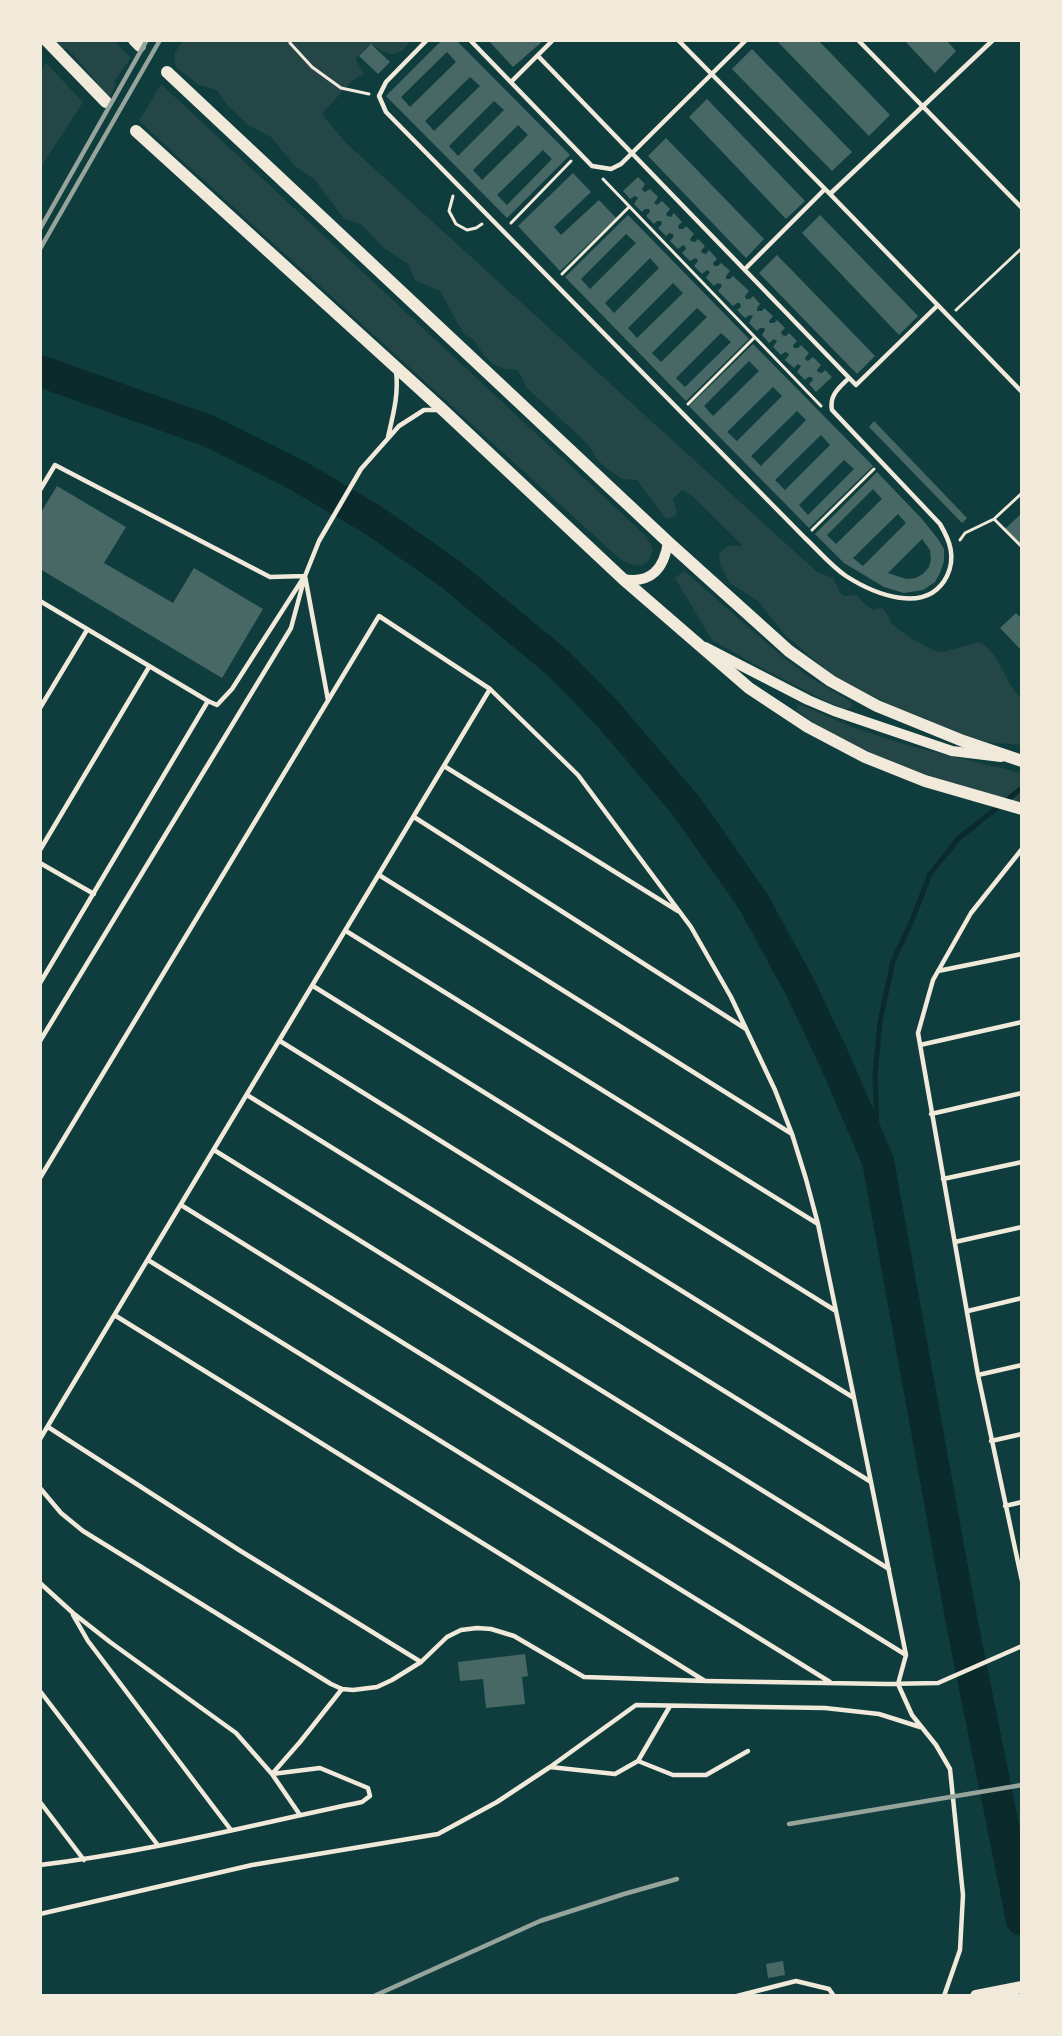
<!DOCTYPE html>
<html>
<head>
<meta charset="utf-8">
<style>
	body { margin:0 }
	#map { position:relative; width:1062px; height:2036px; overflow:hidden; background:#0f3d3e; font-family:Barlow,sans-serif }
	canvas { display:block }
	.frame { position:absolute; inset:0; border:42px solid #f1e9da; pointer-events:none }
</style>
</head>
<body>
<div id="map">
<canvas width="1062" height="2036"></canvas>
<div class="frame"></div>
</div>
<script>
const context = document.querySelector('canvas').getContext('2d');
context.lineJoin = 'round';
function fillPath(path, color) {
  context.fillStyle = color;
  context.fill(path, 'evenodd');
}
function stroke(path, color, width, dash) {
  context.strokeStyle = color;
  context.lineWidth = width;
  context.lineCap = dash ? 'butt' : 'round';
  context.setLineDash(dash || []);
  context.stroke(path);
}
fillPath(new Path2D(`
	M54 41H114L131 58 114 81 116 85 109 97H106L96 81 68 49H62Z
	M183 41H410C400 58 388 57 373 45L367 46 363 52 357 57 356 60 364 74C349 80 337 99 324 111L323 115 325 118 346 143 817 572 833 578 840 593 844 596 857 595 862 602 873 610 881 608 884 609 892 624 909 637 935 651 943 652 978 642C999 649 1005 685 1021 698V745L988 742 943 730 926 719 899 709 834 677 783 633 758 601 730 583 720 565 719 555 722 550 729 546H743L690 494 682 490 673 499 677 512 675 516 666 519 637 480 622 479 605 467 596 458 589 445 526 387 522 377 517 370 505 369 493 364 483 354 474 340 464 334 440 291 415 280 408 264 384 248 361 224 344 219 315 180 295 166 271 137 248 125 227 105 217 90 199 85 177 68 174 60 175 52Z
	M46 63 83 102 41 167V72Z
	M161 84 647 537 653 549C648 570 637 568 621 560L139 121Z
	M684 571 784 658 809 677 848 700 852 704 851 708 843 709 830 703 758 666 712 640 675 578Z
	M799 704 854 728 910 746 1021 773V804C945 780 861 759 796 710Z`), '#244646');
stroke(new Path2D(`
	M878 1161 875 1074 880 1022 893 961 913 918 930 874 959 838 1022 788`), '#0a2a2b', 5);
stroke(new Path2D(`
	M40 371 209 431 297 475 373 520 449 573 558 663 607 713 687 807 753 901 801 989 836 1063 878 1161 962 1623 1022 1920`), '#0a2a2b', 32);
fillPath(new Path2D(`
	M442 40H456L570 155 507 218 386 96ZM447 52 456 62 410 107 401 97ZM470 77 480 86 434 131 425 121ZM494 101 504 110 458 156 449 146ZM518 125 528 135 482 180 473 170ZM543 150 552 159 507 205 497 195Z
	M488 40H544L513 67Z
	M776 40H818L890 115 869 136Z
	M904 40H946L956 51 935 73Z
	M371 44 390 62 378 74 359 56Z
	M752 49 852 152 832 171 732 69Z
	M707 99 805 201 786 219 689 117Z
	M666 138 764 239 746 258 648 156Z
	M573 173 591 192 554 227 561 235 599 200 616 218 560 271 518 226Z
	M638 177 645 184 642 189 643 191 645 192 650 189 658 197 654 203 657 205 662 201 670 209 666 214 667 216 671 217 674 213 682 222 678 226 679 229H683L686 226 694 234 690 239 691 241 695 242 698 239 705 246 701 251 702 253 706 254 709 250 717 259 713 263 714 266H718L721 263 730 271 726 276V279H730L733 276 749 291 745 296 746 299H750L753 296 760 304 757 308V311H762L764 308 773 316 769 321 770 323H774L777 320 785 328 781 332 782 335 786 336 789 333 797 341 793 345 794 348H798L801 345 809 353 805 358 806 360 808 361 813 357 821 365 817 370 818 372 822 373 825 370 832 377 816 392 809 384 813 380 812 377H808L805 380 797 372 801 366 798 364 794 368 785 360 789 355 788 353 785 352 781 355 773 347 777 341 774 339 769 343 762 335 765 330 764 328H760L757 331 749 323 753 316 750 315 745 318 737 310 741 307 740 303H737L733 306 718 291 722 286 721 284 717 283 714 286 706 278 710 272 707 270 702 274 694 266 698 261 697 259 695 258 690 261 682 253 686 249 685 246 683 245 678 249 670 241 674 236 673 234 669 233 666 236 658 228 662 224 661 221H657L654 224 646 216 650 212 649 209H645L642 212 634 204 638 198 635 196 630 199 623 191Z
	M628 215 749 339 686 401 565 277ZM626 234 636 243 590 289 581 279ZM650 258 659 268 614 313 605 303ZM673 283 683 293 637 338 628 328ZM697 308 707 317 661 362 652 353ZM721 333 731 342 685 387 676 378Z
	M820 215 918 316 899 335 802 233Z
	M777 255 875 356 857 374 759 273Z
	M753 344 873 466 809 528 689 406ZM749 361 759 371 713 416 704 406ZM773 387 782 396 737 441 727 432ZM797 411 806 420 761 466 751 456ZM821 435 830 445 785 490 775 480ZM844 460 854 469 808 515 799 505Z
	M874 421 967 518 962 523 869 427Z
	M877 472 922 519 938 539 944 549V561L940 573 935 582 923 590 904 593 884 587 844 563 815 534ZM873 489 882 499 836 544 827 535ZM898 514 906 523 863 566 853 558ZM922 539 930 550 931 559 929 567 923 574 916 578 906 579 888 573Z
	M57 486 126 527 104 563 173 603 194 568 263 609 222 678 40 569V514Z
	M1022 513V545L1005 529Z
	M1016 613 1022 619V651L1000 628Z
	M525 1654 528 1676 522 1677 525 1704 486 1708 483 1679 460 1681 458 1662Z
	M783 1961 785 1975 768 1978 766 1964Z`), '#486865');
stroke(new Path2D(`
	M290 40V43L312 67 341 88 369 94
	M603 179 821 406
	M453 196 449 211 456 224 467 230 476 228 482 224
	M511 223 571 161
	M562 274 629 207
	M956 310 1022 248
	M688 404 754 338
	M994 519 1022 547
	M812 530 874 469
	M960 540 965 533 994 519 1022 493`), '#f1e9da', 3);
stroke(new Path2D(`
	M427 40 386 82 379 96 386 112 805 538C818 550 831 566 846 576 874 594 927 616 947 576 956 557 950 541 940 524L832 410C829 395 839 388 849 378
	M470 40 592 166 611 169 621 164 746 40
	M678 40 830 194 1022 392
	M858 40 1022 208
	M538 56 856 385 937 306
	M511 82 553 40
	M830 194 993 40
	M745 269 825 189
	M388 437C393 415 399 394 396 371
	M40 490 55 465 270 577 305 576 319 541 361 469 399 426 424 410H437
	M40 601 208 701 40 983
	M208 701 217 705 232 689 302 580
	M40 708 87 630
	M444 766 678 911
	M414 817 746 1029
	M1022 849 971 913 933 980 918 1033 978 1375 1022 1581
	M40 850 149 667
	M40 863 94 894
	M379 875 792 1134
	M346 931 818 1224
	M938 971 1022 954
	M313 986 836 1311
	M40 1041 291 628 305 576 328 700
	M280 1041 854 1398
	M920 1045 1022 1022
	M247 1095 871 1482
	M931 1114 1022 1093
	M214 1150 889 1569
	M40 1178 379 616 490 689 578 775 691 927 731 997 775 1090 792 1134 806 1179 818 1224 854 1398 906 1655 898 1684 912 1715 936 1745 950 1769 963 1895 960 1950 944 1996
	M943 1179 1022 1162
	M181 1205 906 1655
	M955 1242 1022 1227
	M148 1260 830 1682
	M968 1311 1022 1298
	M116 1316 705 1681
	M978 1375 1022 1365
	M48 1427 239 1550 421 1662
	M40 1439 490 689
	M991 1441 1022 1434
	M40 1488 61 1513 83 1531 331 1684 342 1689 353 1690 377 1687 392 1680 421 1662 447 1637 461 1630 477 1628 491 1629 514 1636 584 1677 706 1681 886 1684 938 1683 1022 1646
	M1005 1506 1022 1502
	M40 1583 73 1613 110 1642 236 1733 272 1774 300 1815
	M73 1615 88 1641 231 1830
	M40 1691 157 1844
	M670 1706 638 1761 615 1774 550 1767 636 1705 825 1708 879 1714 920 1727
	M638 1761 673 1775H706L748 1751
	M272 1774 300 1742 342 1689
	M40 1802 84 1860
	M40 1865C149 1852 255 1824 362 1802L370 1796 368 1788 320 1768 272 1774
	M40 1914 252 1865 438 1834 497 1802 550 1767
	M737 1996 796 1981 829 1989 834 1996`), '#f1e9da', 4.5);
stroke(new Path2D(`
	M623 579C651 584 664 569 668 542
	M705 647 808 700 834 711 952 751 1001 757`), '#f1e9da', 10);
stroke(new Path2D(`
	M46 40 106 102
	M134 40 140 46
	M167 72 668 542 789 651 831 681 877 706 963 741 1022 761
	M136 131 443 410 623 579 749 688 808 727 865 757 925 781 1022 809
	M976 1996 1022 1987`), '#f1e9da', 12);
stroke(new Path2D(`
	M40 229 147 40
	M40 249 160 40
	M789 1824 1022 1785
	M374 1996 540 1921 624 1894 677 1879`), '#97a49c', 4.5);
</script>
</body>
</html>
